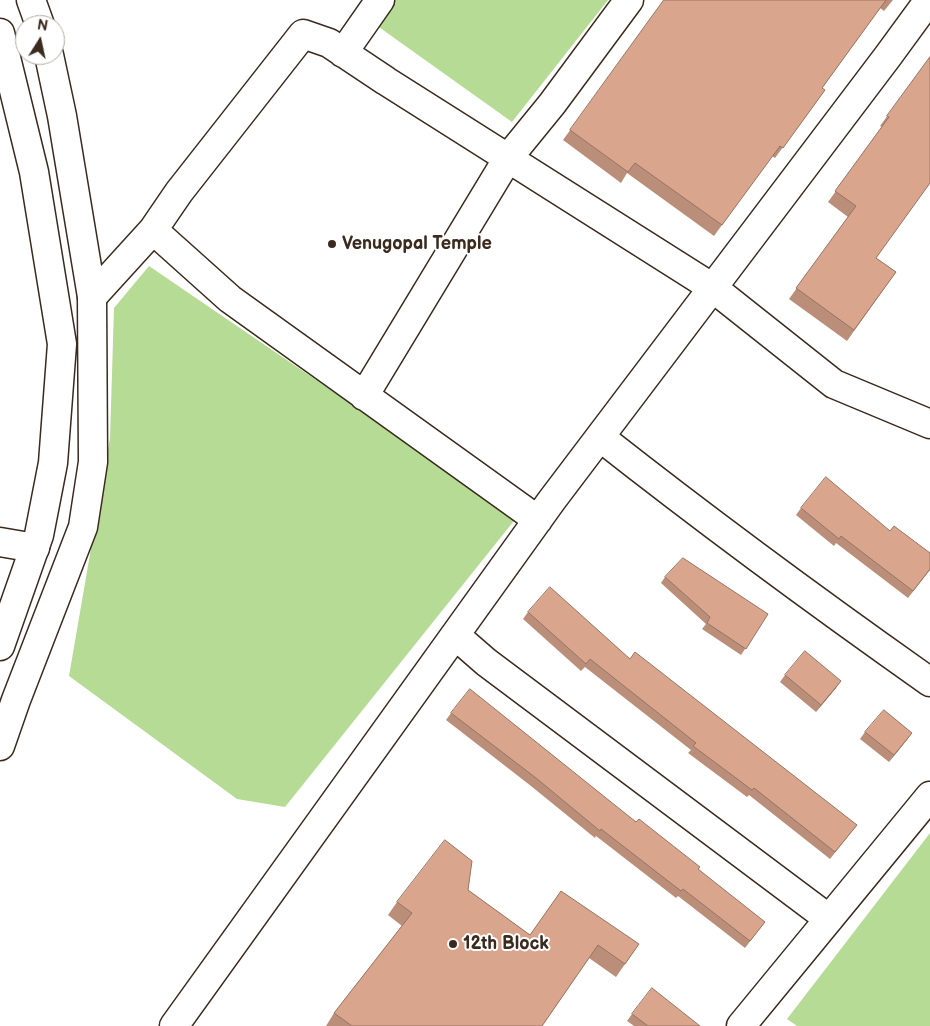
<!DOCTYPE html>
<html>
<head>
<meta charset="utf-8">
<style>
	body { margin:0 }
	#map { position:relative; width:930px; height:1026px; overflow:hidden; background:#fff; font-family:"Balsamiq Sans",sans-serif }
	canvas { display:block }
	.north { position:absolute; left:15px; top:15px; width:50px; height:50px; box-sizing:border-box; background:#fff; border:1px solid #b1aaa5; border-radius:50%; rotate:10deg; font-size:14px; font-weight:700; line-height:20px; text-align:center; color:#3b2a1e }
	.north::after { content:''; display:block; margin:auto; width:18px; height:22px; background:#3b2a1e; clip-path:polygon(50% 0,100% 100%,50% 72%,0 100%) }
</style>
</head>
<body>
<div id="map">
<canvas width="930" height="1026"></canvas>
<div class="north">N</div>
</div>
<script>
const context = document.querySelector('canvas').getContext('2d');
context.lineJoin = 'round';
function fillPath(path, color) {
  context.fillStyle = color;
  context.fill(path, 'evenodd');
}
function stroke(path, color, width, dash) {
  context.strokeStyle = color;
  context.lineWidth = width;
  context.lineCap = dash ? 'butt' : 'round';
  context.setLineDash(dash || []);
  context.stroke(path);
}
function drawText(font, color, halo, rows, align = 'center') {
  context.font = font + ' "Balsamiq Sans",sans-serif';
  context.lineWidth = 4;
  context.setLineDash([]);
  context.textBaseline = 'middle';
  context.strokeStyle = halo;
  context.fillStyle = color;
  for (const [text, x, y, turn = 0] of rows) {
    context.save();
    context.translate(x, y);
    context.rotate((+turn || 0) * Math.PI / 180);
    context.textAlign = isNaN(turn) ? turn : align;
    if (halo) context.strokeText(text, 0, 0);
    context.fillText(text, 0, 0);
    context.restore();
  }
}
fillPath(new Path2D(`
	M394 0H608L512 122 376 25Z
	M149 266 517 517 285 807 237 799 69 676 110 438 114 308Z
	M930 833V1026H797L787 1019Z`), '#b6db95');
const street = new Path2D(`
	M343 53 380 0
	M153 230 230 299 538 520
	M92 297 153 230 179 192 303 34 329 43 386 81 713 288 834 384 930 424
	M364 396 508 158 552 104 629 0
	M600 437C708 522 818 603 930 682
	M0 542 35 548
	M455 635 486 662 829 919
	M174 1026 552 500 888 56 929 0
	M741 1026 930 796`);
const secondary = new Path2D(`
	M31 0 40 25
	M0 33 34 172 62 344 53 463 39 535 0 646
	M0 746 16 700 83 527 93 462 92 297 62 116 49 55`);
stroke(street, '#3b2a1e', 31);
stroke(secondary, '#3b2a1e', 31);
stroke(street, '#fff', 28);
stroke(secondary, '#fff', 28);
fillPath(new Path2D(`
	M664 0H893L884 11 880 8 822 88 825 90 775 158 772 156 714 236 627 173 621 183 563 140Z
	M930 57 876 258 896 272 847 341 789 299 848 217 828 202 882 127 880 126Z
	M801 508 890 531 930 553V570L908 598 836 543 834 546 796 515Z
	M665 577 768 614 741 655 702 629 706 624 661 583Z
	M528 612 630 659 857 825 830 859 749 795 747 797 688 753 691 750 585 667 581 671 523 619Z
	M785 675 836 688 816 712 780 682Z
	M451 713 636 822 765 922 745 948 678 896 676 898 596 836 595 838 531 786 446 720Z
	M865 732 912 733 889 762 860 739Z
	M468 890 530 935 639 944 616 977 589 958 542 1026H326L334 1013 402 926 388 915 397 902Z
	M632 1014 700 1026H634L627 1021Z`), '#bb8e79');
fillPath(new Path2D(`
	M841 681 836 688 816 712 821 705Z
	M912 733 907 740 889 762 894 755Z`), '#987463');
const building = new Path2D(`
	M664 0H886L822 88 825 90 783 148 780 146 722 225 635 163 628 172 570 130Z
	M930 57V183L876 258 896 272 854 330 796 288 856 206 835 191 889 117 887 116Z
	M826 477 890 531 894 526 930 553V569L913 591 841 536 839 539 801 508Z
	M683 558 768 614 746 649 707 623 710 617 665 577Z
	M550 587 630 659 635 652 857 825 835 852 754 788 752 790 693 746 696 743 590 659 586 664 528 612Z
	M805 651 841 681 821 705 785 675Z
	M470 689 636 822 639 819 700 867 698 869 765 922 750 941 683 889 681 891 601 829 600 831 536 778 451 713Z
	M884 710 912 733 894 755 865 732Z
	M445 840 472 861 468 890 530 935 561 891 639 944 625 964 598 945 542 1026H352L334 1013 412 913 397 902Z
	M652 988 700 1026H648L632 1014Z`);
fillPath(building, '#d9a58d');
stroke(building, '#987463', 1);
for (const [x, y, r, color] of [
	[332,244,5,"#3b2a1e"],
	[453,944,5,"#3b2a1e"]
]) {
  const dot = new Path2D();
  dot.arc(x, y, r, 0, 2 * Math.PI);
  context.fillStyle = color;
  context.fill(dot);
  stroke(dot, '#fff', 2);
}
drawText('bold 18px', '#3b2a1e', '#fff', [
	["Venugopal Temple",342,244],
	["12th Block",463,944]
], 'left');
</script>
</body>
</html>
